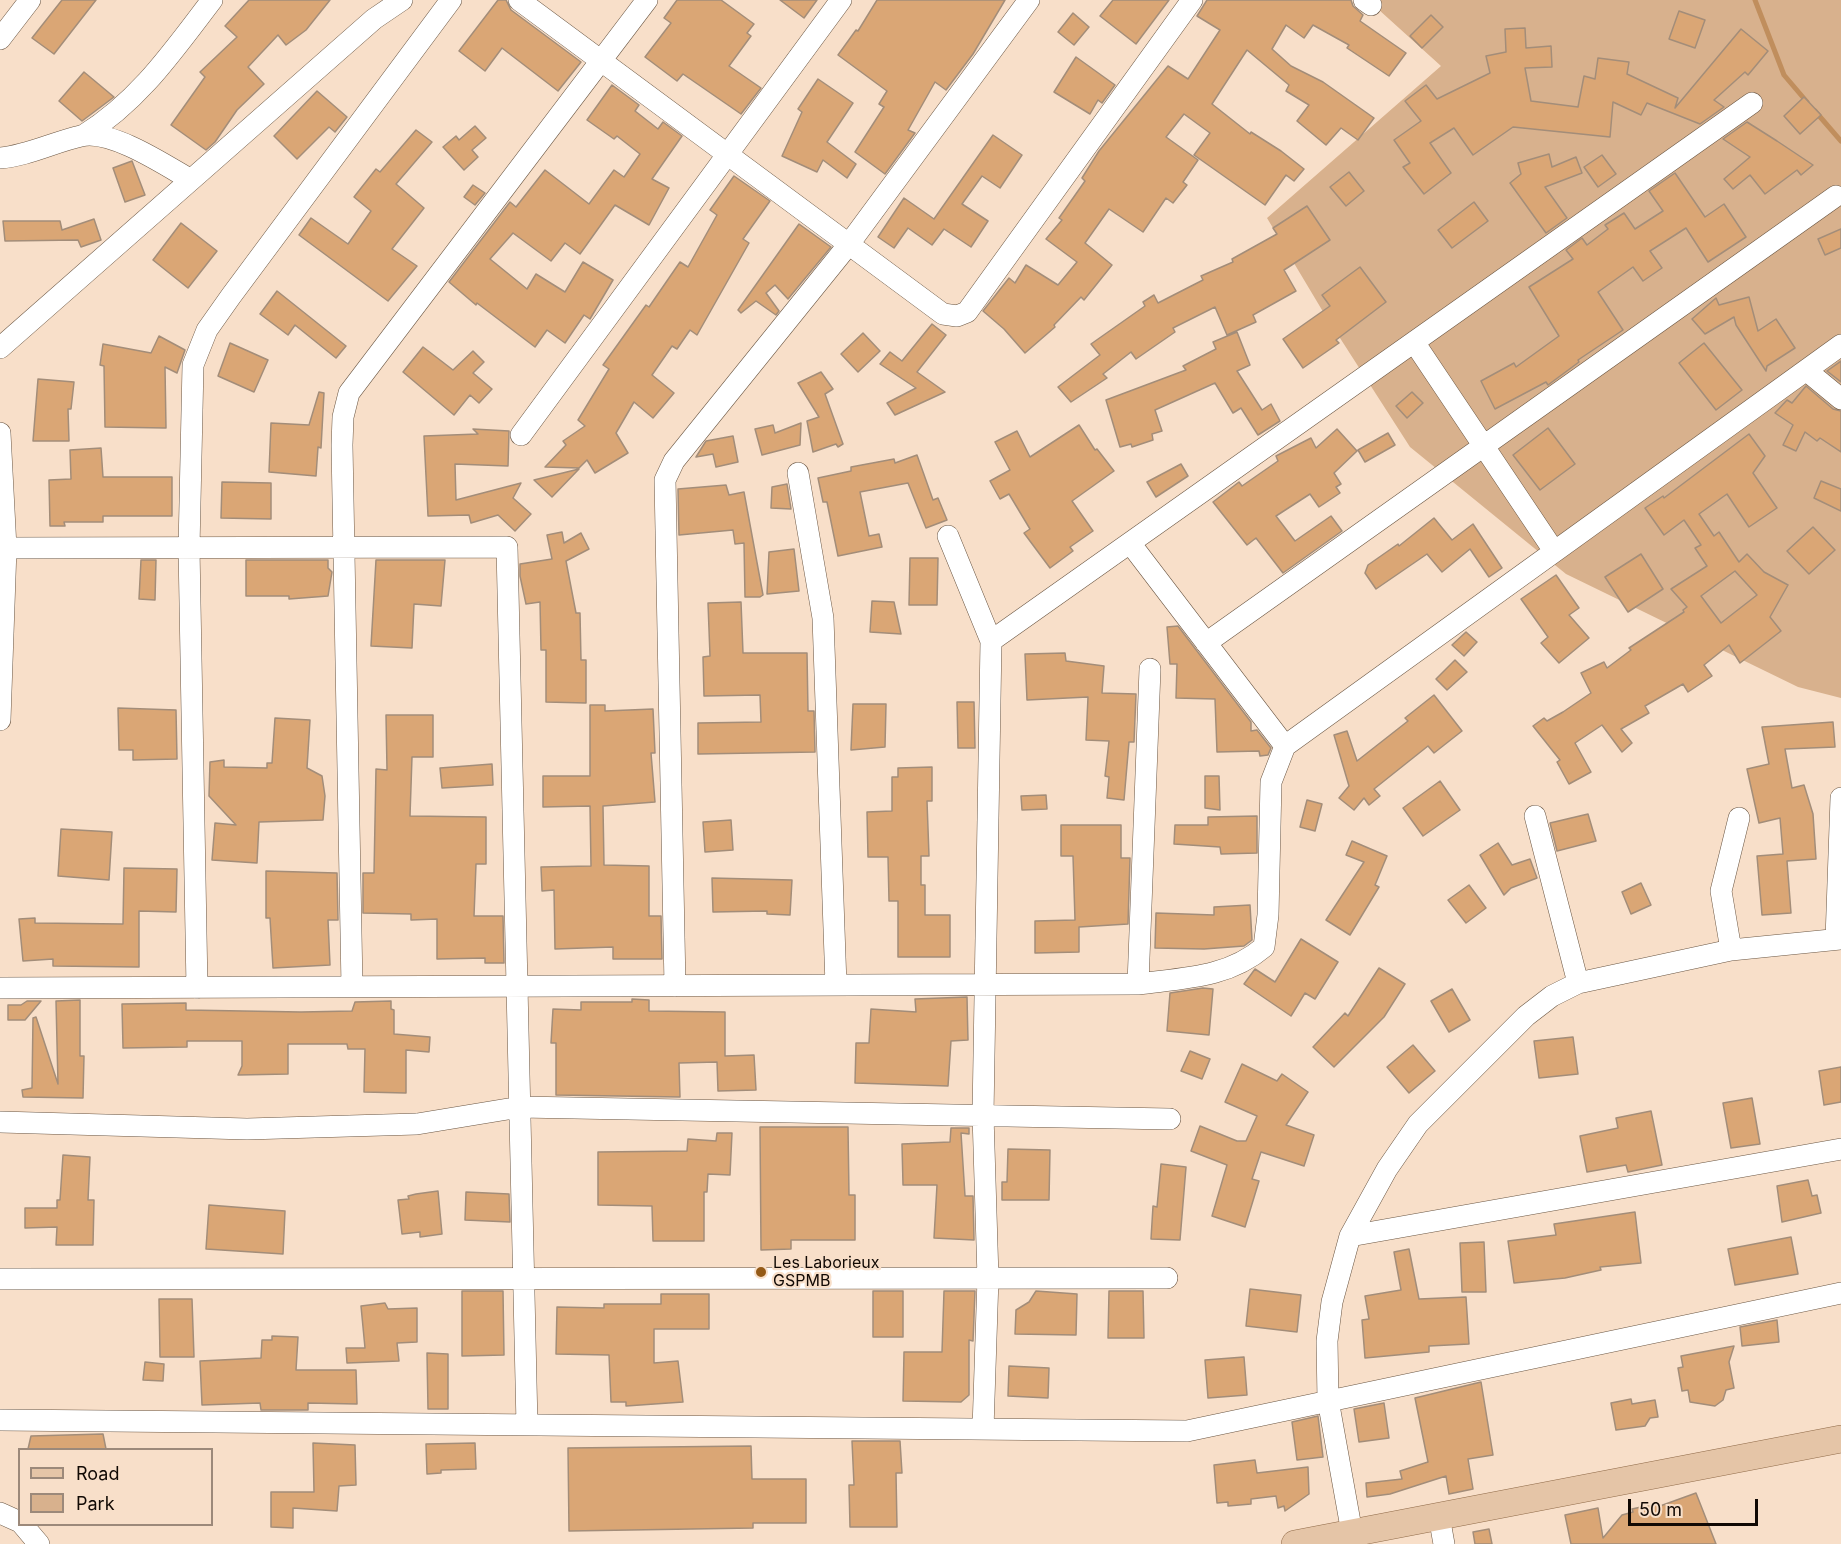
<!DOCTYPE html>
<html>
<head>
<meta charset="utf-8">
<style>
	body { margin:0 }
	#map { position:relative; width:1841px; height:1544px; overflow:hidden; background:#f8dfc9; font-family:Inter,sans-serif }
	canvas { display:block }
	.legend { position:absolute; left:18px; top:1448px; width:195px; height:78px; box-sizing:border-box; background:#f8dfc9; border:2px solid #9c897a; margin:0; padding:8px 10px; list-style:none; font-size:18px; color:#110904 }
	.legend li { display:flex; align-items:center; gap:12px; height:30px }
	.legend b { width:30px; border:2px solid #9c897a }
	.scale { position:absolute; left:1628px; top:1499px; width:130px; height:27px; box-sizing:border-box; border:3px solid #110904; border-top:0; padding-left:8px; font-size:18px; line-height:21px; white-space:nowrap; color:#110904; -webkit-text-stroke:4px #f8dfc9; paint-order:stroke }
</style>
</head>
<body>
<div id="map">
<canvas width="1841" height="1544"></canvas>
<ul class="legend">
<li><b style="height:8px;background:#e5c5a7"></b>Road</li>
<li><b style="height:16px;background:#d8b18d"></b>Park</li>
</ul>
<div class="scale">50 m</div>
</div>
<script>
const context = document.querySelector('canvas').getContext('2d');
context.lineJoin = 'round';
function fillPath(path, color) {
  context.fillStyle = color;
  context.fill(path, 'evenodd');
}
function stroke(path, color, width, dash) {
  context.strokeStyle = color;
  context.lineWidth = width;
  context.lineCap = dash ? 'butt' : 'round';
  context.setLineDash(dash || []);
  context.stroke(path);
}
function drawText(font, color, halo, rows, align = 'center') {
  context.font = font + ' Inter,sans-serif';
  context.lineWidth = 4.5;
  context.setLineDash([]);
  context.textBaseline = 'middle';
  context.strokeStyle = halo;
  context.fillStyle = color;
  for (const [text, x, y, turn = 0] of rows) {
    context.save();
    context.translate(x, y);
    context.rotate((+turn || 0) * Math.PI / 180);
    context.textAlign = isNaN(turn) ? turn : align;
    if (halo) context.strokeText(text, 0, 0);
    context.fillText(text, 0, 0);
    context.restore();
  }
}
fillPath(new Path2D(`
	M1368 0H1841V698L1798 687 1566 574 1410 447 1322 310 1267 218 1441 66Z`), '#d8b18d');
stroke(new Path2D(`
	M1755 0 1784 75 1807 102
	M1815 111 1841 141`), '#c08e5d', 5);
const building = new Path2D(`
	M62 0H96L54 54 32 38Z
	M249 0H330L306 30 286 45 278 35 248 67 264 84 237 110 215 142 206 150 171 125 205 77 200 72 237 37 225 26Z
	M498 0H506L511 10 581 62 558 91 502 48 485 71 459 51Z
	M677 0H721L754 24 747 33 751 36 729 66 761 88 741 114 683 74 677 81 645 57 671 23 664 18Z
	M780 0H817L804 18Z
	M877 0H1005L973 54 946 90 935 82 908 130 915 133 885 174 855 152 884 107 879 104 887 91 838 55 856 30 858 31Z
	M1113 0H1169L1136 44 1100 16Z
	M1207 0H1351L1353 6 1363 15 1360 21 1406 53 1389 76 1347 48 1349 45 1313 25 1304 38 1286 25 1272 49 1291 66 1323 82 1374 118 1358 140 1341 128 1326 145 1297 121 1309 105 1286 91 1289 85 1247 50 1212 104 1250 134 1251 132 1281 151 1304 169 1294 181 1286 175 1265 205 1194 155 1210 133 1184 114 1166 137 1198 160 1183 182 1187 185 1173 203 1166 198 1143 232 1109 209 1085 243 1112 265 1084 300 1081 297 1054 325 1055 327 1025 353 1004 329 983 311 1009 278 1015 283 1026 265 1058 285 1077 262 1046 239 1062 220 1059 218 1085 181 1082 178 1099 151 1168 66 1188 79 1220 30 1197 16Z
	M1679 11 1705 20 1695 48 1669 39Z
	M1073 13 1089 27 1074 45 1058 32Z
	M1431 15 1443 27 1422 48 1410 36Z
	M1525 28 1526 48 1551 46 1552 67 1525 68 1531 101 1578 107 1584 76 1595 79 1598 58 1629 62 1627 74 1678 98 1675 108 1741 29 1768 51 1748 75 1745 72 1714 100 1724 107 1700 124 1647 103 1641 115 1613 102 1610 137 1513 127 1473 155 1454 128 1430 143 1451 173 1424 194 1403 167 1410 163 1394 140 1421 121 1405 101 1426 85 1437 99 1490 73 1486 56 1506 52 1505 29Z
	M1076 57 1115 85 1102 103 1098 100 1090 114 1054 92Z
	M84 72 114 97 82 121 59 101Z
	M818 79 853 103 827 142 856 164 847 178 823 160 817 172 782 156 802 112 798 109Z
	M612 85 639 105 635 111 658 129 663 122 682 136 652 179 669 188 649 225 615 205 580 254 565 243 551 261 513 233 490 259 527 289 536 274 565 292 583 262 613 280 590 319 584 315 565 343 547 330 535 347 477 303 476 305 449 282 510 202 516 207 545 170 589 204 614 170 624 177 640 154 617 136 614 139 587 120Z
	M317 91 347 117 335 132 329 127 297 159 274 136Z
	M1804 97 1821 115 1800 134 1784 116Z
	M1747 122 1777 141 1813 165 1801 175 1797 170 1765 194 1750 175 1733 189 1724 179 1750 157 1723 139Z
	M475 126 486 138 472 150 478 157 464 170 443 147 456 136 459 140Z
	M416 130 432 142 396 184 424 208 392 249 417 266 388 301 299 235 311 218 348 244 371 211 354 197 376 169 380 172Z
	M993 135 1022 155 1000 188 982 176 962 204 988 221 971 247 944 229 932 245 908 228 894 248 878 237 904 198 934 219Z
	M1549 154 1552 167 1576 157 1582 173 1545 187 1567 218 1546 233 1510 183 1521 174 1518 163Z
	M1602 155 1616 174 1598 187 1584 167Z
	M132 161 145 195 125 202 113 168Z
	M1349 172 1364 191 1346 206 1330 187Z
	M1675 173 1705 217 1724 204 1746 237 1708 262 1686 228 1650 251 1662 268 1643 281 1633 267 1598 292 1623 330 1578 360 1579 362 1548 385 1546 382 1495 409 1481 381 1514 363 1516 367 1559 336 1529 287 1573 259 1566 250 1582 238 1587 245 1608 229 1605 225 1624 213 1635 229 1663 211 1649 191Z
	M734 176 770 201 743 239 749 243 697 335 690 330 677 349 672 346 652 375 674 393 653 418 634 402 616 433 628 453 595 473 587 460 579 468 545 467 566 445 563 441 585 426 578 420 609 369 603 365 646 305 649 307 680 262 688 267 717 215 710 210Z
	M473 185 485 193 475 205 464 197Z
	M1474 202 1488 221 1452 248 1438 230Z
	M1307 206 1330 240 1284 270 1296 291 1253 315 1256 322 1227 335 1215 307 1173 328 1175 332 1136 359 1131 352 1103 374 1107 378 1071 402 1058 387 1100 355 1091 344 1145 306 1143 302 1154 295 1158 303 1203 280 1201 276 1233 262 1232 259 1277 234 1273 228Z
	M94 219 101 240 81 247 78 240 5 241 3 221H60L62 230Z
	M181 223 217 251 188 288 153 260Z
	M799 224 831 247 788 299 775 285 766 293 779 311 776 315 756 301 741 313 738 310Z
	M1841 229V248L1825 255 1818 239Z
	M1360 267 1386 302 1336 340 1339 343 1303 368 1283 339 1330 306 1322 295Z
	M277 291 346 346 336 358 295 325 288 335 260 314Z
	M1749 297 1758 331 1776 319 1795 348 1767 366 1766 371 1736 325 1734 317 1705 334 1692 319 1716 298 1719 305Z
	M932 324 946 335 917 372 945 392 895 415 887 403 916 388 880 364 890 352 902 361Z
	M1237 332 1250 365 1237 371 1262 410 1271 404 1280 421 1258 435 1241 408 1233 413 1215 383 1155 410 1162 431 1152 434 1153 440 1132 447 1131 444 1120 447 1106 400 1186 370 1183 366 1216 349 1213 342Z
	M863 333 880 351 858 372 841 354Z
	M159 336 185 350 177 373 165 367 166 428 105 427 104 366 100 365 103 344 151 353Z
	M230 343 268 360 254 392 218 376Z
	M1704 343 1742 390 1716 410 1679 363Z
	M423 347 453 370 473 351 484 362 473 373 492 389 479 403 470 395 454 415 403 372Z
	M1841 361V382L1827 371Z
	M821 372 833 389 825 394 843 444 838 447 836 444 813 452 807 421 819 417 798 383Z
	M38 379 74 382 71 409H68L69 441H33Z
	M1806 386 1833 409 1841 411V452L1820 438 1817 441 1805 432 1796 451 1783 445 1793 425 1775 413 1787 400 1792 403Z
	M319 392 324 393 321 448 318 447 316 476 269 472 271 423 309 425Z
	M1412 392 1423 403 1407 418 1396 406Z
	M801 423 800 445 762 455 755 429 773 425 775 433Z
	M1079 425 1095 450 1097 449 1114 471 1072 501 1093 531 1070 547 1073 551 1050 568 1024 533 1030 529 1009 494 1000 499 990 481 1010 470 995 442 1017 431 1030 457Z
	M1548 428 1575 464 1540 490 1513 455Z
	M473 429 509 431 508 466 455 464 456 500 521 483 513 498 531 514 515 531 498 515 471 523 469 515 428 516 424 436 478 434Z
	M1337 429 1357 451 1334 473 1341 484 1336 487 1340 493 1319 507 1310 494 1276 516 1295 541 1331 516 1342 531 1283 573 1256 538 1247 545 1213 502 1239 482 1242 486 1278 461 1276 456 1311 438 1316 448Z
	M1388 433 1395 445 1365 462 1358 450Z
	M1749 434 1765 456 1753 473 1777 508 1749 527 1727 494 1699 514 1714 536 1719 532 1739 562 1747 554 1764 572 1788 585 1770 617 1781 631 1740 663 1729 645 1704 665 1712 676 1688 692 1683 684 1645 706 1649 713 1621 729 1632 743 1622 752 1602 725 1575 743 1591 772 1569 784 1557 762 1560 760 1533 726 1544 718 1547 721 1563 712 1591 693 1581 673 1604 662 1607 668 1631 650 1629 648 1684 612 1683 610 1687 607 1671 589 1707 566 1695 548 1701 545 1684 520 1664 535 1645 508 1663 496 1664 498ZM1735 571 1757 595 1721 623 1701 596Z
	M733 436 738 462 716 467 713 454 696 457 706 441Z
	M101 448 103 477H172V516H103V522H64L65 526H50L49 480 71 479 70 450Z
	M917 455 933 500 938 498 947 520 926 528 908 483 860 492 869 536 879 534 882 547 838 556 827 502H823L818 478 851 471V467L894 459 895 463Z
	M1181 464 1188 476 1156 497 1147 482Z
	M579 469 552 497 534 480Z
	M1821 481 1841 489V511L1814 498Z
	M222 482 271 483V519L221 518Z
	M787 484 791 509 771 508 772 487Z
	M726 485 729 495 744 492 763 595 760 597H745L744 543 735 544 733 530 679 535 678 489Z
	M1434 518 1452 540 1473 524 1502 568 1489 577 1470 549 1442 572 1427 554 1376 589 1365 573 1368 565 1398 544 1399 546Z
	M1813 527 1835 550 1809 574 1787 551Z
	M562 532 564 543 581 533 589 549 566 561 576 613H580L581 660H586V703L546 702V650H541L540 602 526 604 520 576V564L552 559 547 535Z
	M794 549 799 591 767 594 769 552Z
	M1641 554 1663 589 1628 612 1605 577Z
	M910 558H938L937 605H909Z
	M141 560H156L155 600 139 599Z
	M246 560H328V568L332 572 328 596 289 599V596H246Z
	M376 560H445L441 606 414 604 412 648 371 646Z
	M1556 575 1579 608 1569 615 1589 638 1559 663 1541 643 1548 637 1521 599Z
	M872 601 894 602 901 634 870 632Z
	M741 602 743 653H807L808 711H814L815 752 698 754V723L761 722 760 695 704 696 703 657 710 656 708 603Z
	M1178 626 1251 722V731L1257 730 1271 748 1268 755 1260 756 1259 751 1217 752 1215 699 1176 698 1177 664H1170L1167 627Z
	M1466 632 1477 642 1464 656 1452 645Z
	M1065 653 1066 661 1104 666 1102 693 1136 694 1134 742H1129L1124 800 1107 798 1109 777 1105 776 1109 741 1086 740 1088 697 1027 700 1025 654Z
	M1455 660 1467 672 1447 690 1436 679Z
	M1434 695 1462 731 1434 753 1428 746 1374 789 1380 796 1369 805 1364 798 1354 810 1339 798 1349 786 1334 735 1347 731 1357 761 1408 721 1405 718Z
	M957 702H974L975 748H958Z
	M853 704H886L885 747 851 750Z
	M590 705H605V711L653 709 655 753H651L655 802 603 806 604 865 649 866V916H661L662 959H613V947L555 949 554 890 542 891 541 867 591 866 590 806 543 807V776H590Z
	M118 708 176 710 177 759 133 760V750H119Z
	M386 715H433V757H412L410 816 486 817V864H476L474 916H503L504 963H485V958L437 959V919L411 920V914L363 913V873H374L376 769 387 770Z
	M275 718 310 720 307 768 322 776 325 796 323 820 259 822 257 863 212 860 215 823 236 825 209 796 210 762 224 760V767L267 768V763H272Z
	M1833 722 1835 747 1785 749 1792 788 1804 785 1813 814 1816 859 1787 861 1791 913 1762 915 1757 856 1783 854 1780 818 1759 823 1747 769 1769 764 1762 727Z
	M492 764 493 785 442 788 440 768Z
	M932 767V801H927L929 856H921V885H925V915H950V957H898V901H889L888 857H868L867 812 892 811V777H898V768Z
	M1205 776H1219L1220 810 1205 808Z
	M1440 781 1460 810 1423 836 1403 808Z
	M1046 795 1047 809 1022 810 1021 796Z
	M1307 800 1322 804 1315 831 1300 827Z
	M1588 814 1596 841 1557 851 1550 823Z
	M1257 816V853L1221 854 1220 847 1174 844 1175 825H1208V817Z
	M731 820 733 850 705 852 703 822Z
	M1061 825H1121V858H1130L1128 924 1079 927V952L1035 953V921L1075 920 1073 856H1061Z
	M61 829 112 832 109 880 58 876Z
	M1352 841 1387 856 1375 885 1379 887 1350 935 1326 920 1364 862 1346 855Z
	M1498 843 1512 865 1530 859 1537 878 1511 888 1504 895 1480 855Z
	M124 868 177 869 176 912 139 911V967L53 966V959L23 961 19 919 35 918V923L123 924Z
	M266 871 337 873 338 920H328L330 965 273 968 270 918H266Z
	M712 878 792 880 790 915 767 914V911L713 912Z
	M1641 883 1651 905 1631 914 1622 892Z
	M1469 885 1486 908 1466 923 1448 900Z
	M1250 905 1252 940 1244 946 1204 949 1155 948 1156 913 1214 915V907Z
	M1301 939 1338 962 1315 999 1305 993 1291 1016 1244 984 1255 969 1275 982Z
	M1379 968 1405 984 1384 1017 1334 1067 1313 1047 1345 1013 1348 1016Z
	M1203 988 1213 989 1209 1035 1167 1031 1170 993Z
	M1452 989 1470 1020 1449 1032 1431 1001Z
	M967 997 968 1040 951 1041 948 1086 855 1083 856 1043H869L871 1009 916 1012 915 999Z
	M632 999 649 1000V1011L725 1012V1056L754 1055 756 1090 718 1091 717 1062 679 1063 680 1097 556 1095V1043H551L553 1009 581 1010V1002H632Z
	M80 1000V1056H84L83 1098 23 1097 22 1090 32 1088 33 1018 36 1017 58 1084 56 1001Z
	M27 1001H41L25 1020H8V1005H21Z
	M391 1001V1009L394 1010V1034L430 1037 429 1052 406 1050V1093L364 1092 365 1049H348L347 1044H288V1074L238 1075 242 1066V1041H187V1047L123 1048 122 1004 186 1003V1010L301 1012 352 1011 355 1002Z
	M1573 1037 1578 1074 1539 1078 1534 1041Z
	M1413 1045 1435 1071 1409 1093 1387 1067Z
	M1190 1051 1210 1059 1202 1079 1181 1071Z
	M1242 1064 1277 1081 1282 1074 1308 1092 1286 1125 1314 1135 1304 1166 1261 1152 1252 1179 1259 1181 1245 1227 1212 1216 1227 1165 1191 1151 1200 1126 1237 1141H1246L1257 1116 1225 1102Z
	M1841 1067V1102L1824 1105 1819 1071Z
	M1752 1098 1760 1144 1731 1148 1723 1103Z
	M1651 1111 1662 1165 1628 1172 1626 1165 1587 1172 1580 1136 1618 1128 1616 1118Z
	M760 1127H848L849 1195H855V1240H791V1249L761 1250Z
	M951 1128H969V1134L961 1133 965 1196H973L974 1240 934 1238 937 1185H903L902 1144 950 1142Z
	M717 1133H732L730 1175 708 1174 707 1192H704V1241H653L652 1206 598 1205V1152L687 1151 688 1139 716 1141Z
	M1008 1149 1050 1150 1049 1200H1002V1182H1007Z
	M63 1155 90 1157 88 1200H94L93 1245H56L57 1227 25 1228V1208H57V1200H60Z
	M1161 1164 1186 1167 1180 1240 1151 1239 1153 1206 1157 1207Z
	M1808 1180 1812 1196 1817 1195 1821 1213 1782 1222 1777 1186Z
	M438 1191 442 1234 420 1237V1232L402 1234 398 1200 409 1199 408 1196 416 1194Z
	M466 1192 509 1194 510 1222 465 1220Z
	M209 1205 285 1211 283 1254 206 1249Z
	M1635 1212 1641 1263 1600 1267 1601 1270 1565 1278 1514 1283 1508 1241 1556 1235 1554 1224Z
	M1791 1237 1798 1274 1735 1285 1728 1249Z
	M1484 1242 1486 1292H1462L1460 1243Z
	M1409 1249 1419 1299 1466 1297 1469 1344 1429 1346V1352L1365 1358 1362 1320 1369 1319 1365 1296 1401 1290 1394 1252Z
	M1250 1289 1301 1295 1297 1332 1246 1326Z
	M462 1291H503L504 1355 462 1356Z
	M873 1291H903V1337H873Z
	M944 1291H975L973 1341 969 1340V1395L961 1402 903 1401 904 1352H942Z
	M1036 1291 1077 1294 1076 1335 1015 1334 1016 1310 1029 1302Z
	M1109 1291H1143L1144 1338H1108Z
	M661 1294H709V1329H654V1363L678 1361 683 1402 626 1406V1402H611L609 1355 556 1354 557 1307 604 1308V1304H661Z
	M159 1299H192L194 1357H160Z
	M385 1303 388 1309 417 1308V1342L397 1343 399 1361 347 1363 346 1348H365L361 1306Z
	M1777 1320 1779 1342 1742 1346 1740 1327Z
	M272 1336 298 1337 296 1370H356L357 1404 308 1403V1410H261L260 1403 202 1405 200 1361 261 1358 262 1340H272Z
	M1734 1346 1729 1362 1734 1388 1726 1390 1723 1400 1715 1406 1690 1402 1688 1390 1682 1391 1678 1368 1683 1367 1681 1356Z
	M427 1353 448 1354V1409H428Z
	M1244 1357 1247 1395 1208 1398 1205 1360Z
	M145 1362 164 1364 163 1381 143 1380Z
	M1009 1366 1049 1368 1048 1398 1008 1396Z
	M1481 1382 1493 1455 1468 1459 1473 1489 1449 1494 1446 1476 1390 1494 1367 1497 1366 1483 1402 1479 1400 1471 1428 1462 1415 1398Z
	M1631 1399 1632 1404 1655 1400 1658 1417 1650 1418 1645 1426 1616 1430 1611 1403Z
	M1384 1403 1389 1438 1359 1442 1354 1409Z
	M1318 1416 1323 1457 1297 1460 1292 1422Z
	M103 1434 106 1449H28L31 1436Z
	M852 1441H900L902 1473H896L897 1527H850L849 1485H854Z
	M313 1443 355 1445 356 1485 339 1486 337 1511 293 1508V1528L271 1527V1492H314Z
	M475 1443 476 1469 441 1470V1473L427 1474 426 1444Z
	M751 1446 752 1479H806V1523H753V1528L569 1531 568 1448Z
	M1255 1460 1257 1473 1308 1467 1309 1494 1285 1511 1284 1506 1278 1508 1276 1496 1251 1499V1504L1228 1506V1502L1217 1503 1214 1465Z
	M1696 1493 1716 1544H1571L1565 1515 1598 1508 1603 1538 1622 1515 1633 1512 1632 1509 1659 1503 1660 1506Z
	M1489 1529 1492 1544H1475L1473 1532Z`);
fillPath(building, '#daa675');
stroke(building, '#a38d79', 1.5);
const minor = new Path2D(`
	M519 0 943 314 957 316 967 312 1192 0
	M1364 0 1371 5
	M0 39 30 0
	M84 135C139 101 173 51 212 0
	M0 158C27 156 54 142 81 136 111 129 165 165 191 180
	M1414 342 1554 551
	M0 348 374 19 402 0
	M1807 371 1841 399
	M0 433 6 548 0 720
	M521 435 841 0
	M798 473 823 618 836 985
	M948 536 991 641 983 1115 988 1278 983 1429
	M1130 543 1285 746
	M0 548 507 547 527 1425
	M991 641 1752 103
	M1206 643 1836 196
	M1535 816 1578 983
	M1836 939 1841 798
	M1731 950 1721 891 1739 818
	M1138 984 1150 669
	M675 986 665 480 674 461 849 244 1029 0
	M352 987 342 445 343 417 349 393 647 0
	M0 988 1138 984C1183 978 1228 978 1264 947L1268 915 1271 782 1285 746 1841 345
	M197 988 189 548 193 365 207 330 231 296 451 0
	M0 1122 247 1129 417 1124 520 1107 1170 1119
	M1350 1236 1841 1149
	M0 1279 1167 1278
	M0 1420 1187 1431 1841 1293
	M0 1513 20 1522
	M1439 1516 1444 1544
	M22 1524 39 1544
	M1352 1533 1328 1400 1327 1341 1332 1302 1350 1236 1387 1169 1418 1124 1526 1016 1552 996 1578 983 1731 950 1841 939`);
const major = new Path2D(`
	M1295 1544 1841 1439`);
stroke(minor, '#6b5744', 22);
stroke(major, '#8f6a48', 28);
stroke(minor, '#fff', 21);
stroke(major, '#e5c5a7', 27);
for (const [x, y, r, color] of [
	[761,1272,6,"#945a17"]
]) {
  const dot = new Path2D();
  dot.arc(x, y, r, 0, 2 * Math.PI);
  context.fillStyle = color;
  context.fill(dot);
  stroke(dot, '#f8dfc9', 2);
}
drawText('16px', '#110904', '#f8dfc9', [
	["Les Laborieux",773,1263],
	["GSPMB",773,1281]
], 'left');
</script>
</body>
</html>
